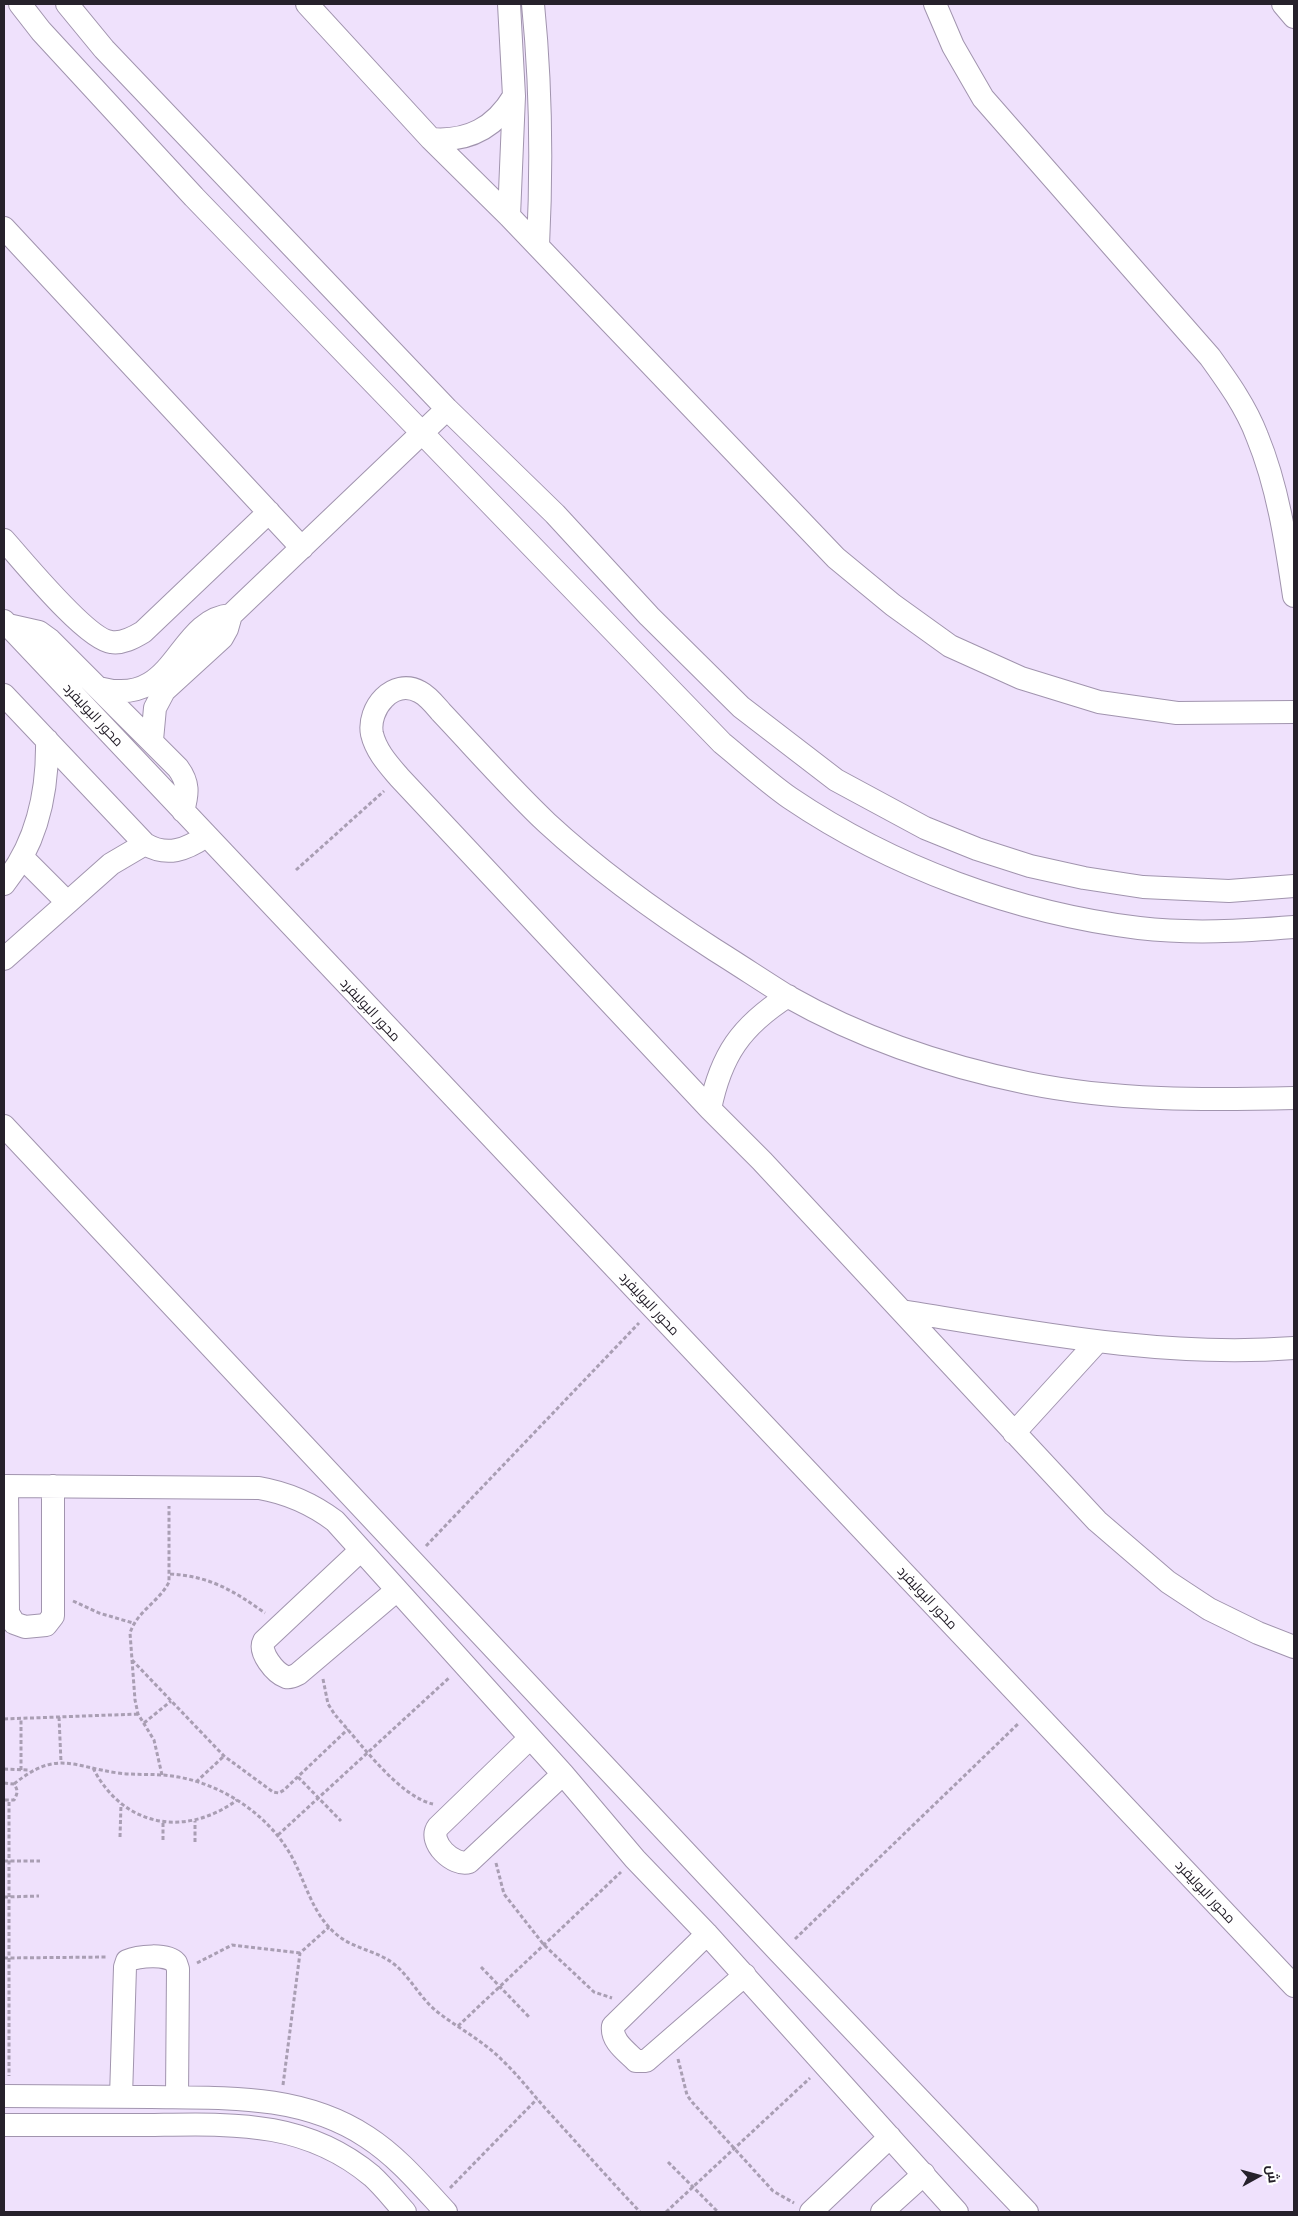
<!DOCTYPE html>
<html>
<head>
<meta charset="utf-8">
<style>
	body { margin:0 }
	#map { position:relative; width:1298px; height:2216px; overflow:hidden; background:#efe1fc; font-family:Raleway,Cairo,sans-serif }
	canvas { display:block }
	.frame { position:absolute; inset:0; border:5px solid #26212b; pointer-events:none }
	.north { position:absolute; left:1233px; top:2151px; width:50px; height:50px; -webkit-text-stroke:4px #fff; paint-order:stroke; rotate:83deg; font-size:14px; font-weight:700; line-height:20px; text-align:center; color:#26212b }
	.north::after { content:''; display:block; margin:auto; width:18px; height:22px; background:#26212b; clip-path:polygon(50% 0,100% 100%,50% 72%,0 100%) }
</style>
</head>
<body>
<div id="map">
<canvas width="1298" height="2216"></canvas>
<div class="frame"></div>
<div class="north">ش</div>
</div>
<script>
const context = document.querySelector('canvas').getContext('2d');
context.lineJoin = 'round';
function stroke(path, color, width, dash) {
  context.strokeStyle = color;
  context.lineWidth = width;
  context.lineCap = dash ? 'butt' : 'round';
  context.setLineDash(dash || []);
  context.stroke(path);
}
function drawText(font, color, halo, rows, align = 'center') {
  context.font = font + ' Raleway,Cairo,sans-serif';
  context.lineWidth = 4.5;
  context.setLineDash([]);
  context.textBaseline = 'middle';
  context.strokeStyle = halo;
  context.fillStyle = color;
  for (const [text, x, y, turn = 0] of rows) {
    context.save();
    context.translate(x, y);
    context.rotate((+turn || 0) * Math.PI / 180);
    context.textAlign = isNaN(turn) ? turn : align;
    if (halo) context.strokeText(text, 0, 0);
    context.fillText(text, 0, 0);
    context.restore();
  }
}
const minor = new Path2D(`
	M20 4 41 31 194 197 722 743C744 761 766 781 790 798 892 867 1016 913 1139 928 1190 934 1243 931 1294 927
	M67 4 104 49 447 409 555 514 649 616 741 707 836 780 925 828 977 849 1030 866 1084 878 1143 887 1229 891 1294 886
	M307 4 431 139 509 216 836 558 893 605 950 646 1021 678 1099 702 1177 713 1294 712
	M509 4 514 96 509 216
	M533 4C541 84 542 165 538 246
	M935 4 953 46 983 98 1210 357C1228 382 1246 407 1257 436 1278 487 1286 542 1294 596
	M1283 4 1294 17
	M431 139C468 142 495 128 514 96
	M4 228 302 548
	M4 540C23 561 86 639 111 642 122 644 133 638 143 632L269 512
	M4 621 1294 1986
	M8 625 39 632 50 640 178 768C189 783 188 793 183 811
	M99 688C177 709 175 620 231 615
	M4 695 145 844C167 857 186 850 206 836
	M152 740 155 708 164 691 222 638 227 629 231 615 447 409
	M22 857 67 902
	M4 884C37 843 48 792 47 740
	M4 959 111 864 145 844
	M1294 1098C1206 1100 1115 1101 1027 1083 944 1066 861 1038 787 996 763 981 739 965 715 950 656 912 599 871 547 823 510 788 476 749 441 712 435 705 428 696 420 692 393 677 367 709 372 734 376 751 388 764 399 777L710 1109 762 1161 1097 1521 1168 1582 1209 1609 1258 1633 1294 1647
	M710 1109C721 1055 741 1026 788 996
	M4 1126 780 1953 1027 2212
	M902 1311C1032 1332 1162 1358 1294 1348
	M1014 1433 1097 1342
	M4 1486 259 1488C288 1493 311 1503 335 1521L563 1774 635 1859 707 1934 957 2212
	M7 1486 8 1613 14 1623 25 1627 46 1625 53 1616V1486
	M361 1550 264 1641C258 1652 275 1673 286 1677 290 1678 294 1676 298 1674L397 1590
	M530 1738 438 1827C427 1842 454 1867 469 1862L563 1774
	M707 1934 613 2026C611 2041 626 2051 636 2061H646L745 1975
	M4 2096C53 2096 102 2097 151 2097 226 2098 302 2094 367 2137 398 2157 421 2185 446 2212
	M121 2097 125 1967 127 1961C138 1956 167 1953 176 1963L178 1969 177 2097
	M4 2125C53 2125 102 2125 152 2125 233 2124 305 2120 372 2176 384 2187 394 2200 405 2212
	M811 2212 890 2137
	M882 2212 924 2174`);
stroke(minor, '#a194ae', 24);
stroke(new Path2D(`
	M296 870 384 791
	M426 1546 639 1323
	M170 1574C210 1576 234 1591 265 1613
	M73 1601 99 1613 133 1623
	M132 1660 224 1756 273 1792 279 1793 284 1790 348 1729
	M323 1679 328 1704 335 1715C360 1742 398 1796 433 1804
	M59 1717 61 1762
	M4 1719 138 1714
	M144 1723 171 1701
	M93 1768C123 1827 185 1838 237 1800
	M4 1769 30 1770
	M21 1770V1719
	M162 1775 154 1740 138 1714 135 1700 130 1633C137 1611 159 1602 169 1582V1506
	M298 1777 341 1821
	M196 1782 224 1756
	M4 1783 14 1784C18 1790 18 1793 14 1800H4
	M14 1784C56 1750 71 1766 118 1773 133 1775 148 1774 163 1775 216 1779 269 1813 293 1859 307 1886 312 1913 336 1934 353 1949 376 1950 394 1964 410 1977 419 1996 435 2010 456 2027 482 2040 501 2059 517 2074 531 2092 545 2108 577 2143 608 2178 640 2212
	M9 1802V2076
	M278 1835 450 1677
	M120 1837 121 1804
	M163 1840V1822
	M195 1842V1821
	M4 1861H40
	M496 1863 504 1894 544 1945 594 1992 612 1998
	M4 1897 39 1896
	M795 1939 1019 1723
	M4 1958 108 1957
	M197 1963 232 1945 300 1953
	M481 1967 530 2018
	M458 2026 621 1872
	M678 2059 687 2095 692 2102 773 2191 794 2203
	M283 2085 300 1953 329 1927
	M668 2162 718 2212
	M450 2188 537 2099
	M666 2212 810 2078`), '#a99eb3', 3, [4, 2.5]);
stroke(minor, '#fff', 22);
drawText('14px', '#26212b', '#fff', [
	["محور البوليفرد",93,715,47],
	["محور البوليفرد",370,1010,47],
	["محور البوليفرد",649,1304,47],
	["محور البوليفرد",927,1598,47],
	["محور البوليفرد",1205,1892,47]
]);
</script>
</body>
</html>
